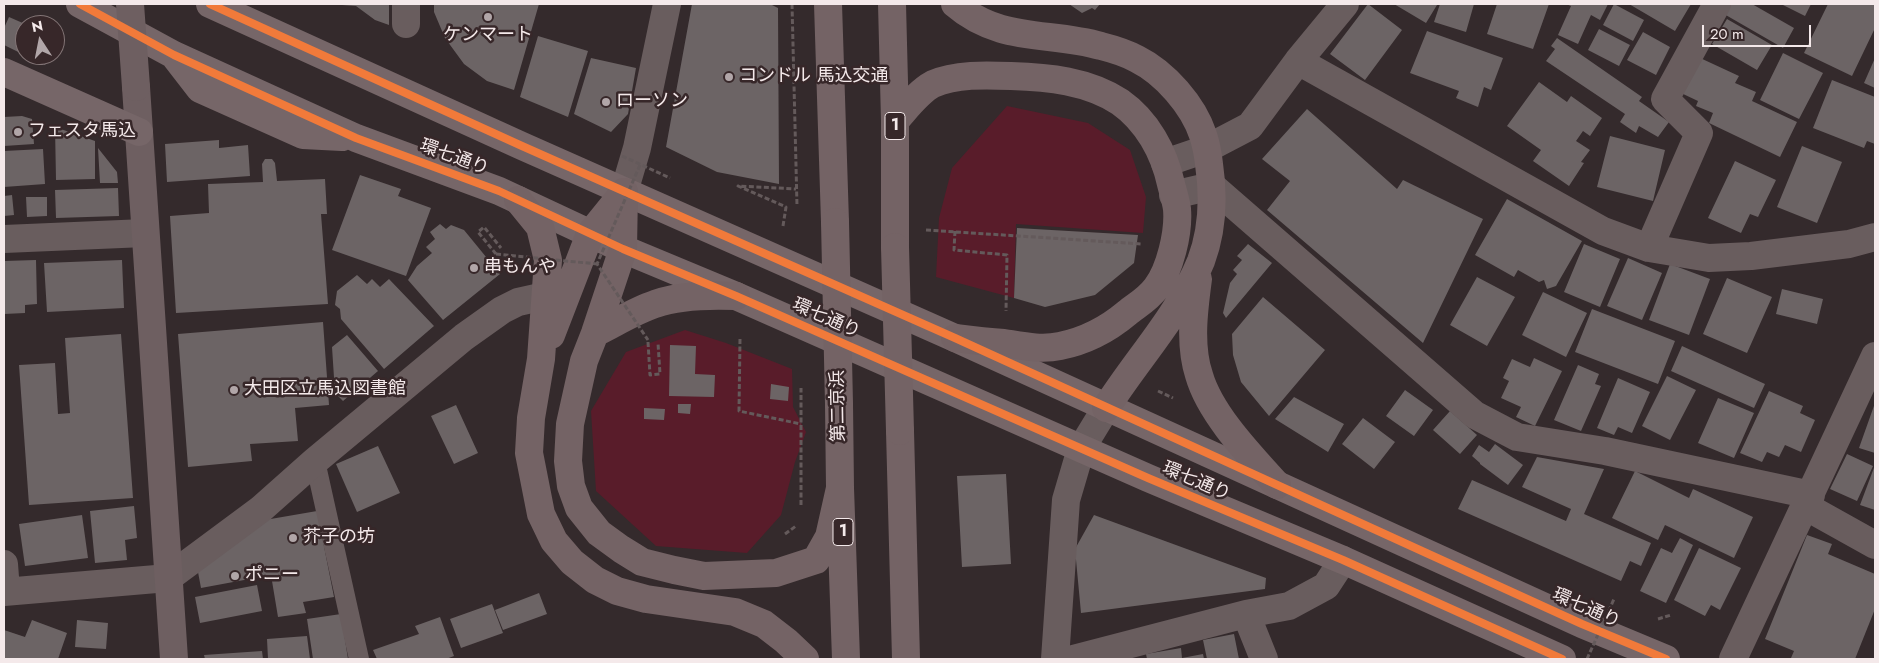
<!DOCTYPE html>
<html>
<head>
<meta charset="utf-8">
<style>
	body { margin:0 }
	#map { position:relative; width:1879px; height:663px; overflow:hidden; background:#342a2c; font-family:Jost,sans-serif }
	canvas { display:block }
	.frame { position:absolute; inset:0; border:5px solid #f4e9ea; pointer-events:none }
	.north { position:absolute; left:15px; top:15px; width:50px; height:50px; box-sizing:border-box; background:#372729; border:1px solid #837576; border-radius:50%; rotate:349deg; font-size:14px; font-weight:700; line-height:20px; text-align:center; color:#f4e9ea }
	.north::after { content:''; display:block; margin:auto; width:18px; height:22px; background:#b1a6a8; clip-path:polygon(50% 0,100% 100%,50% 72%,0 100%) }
	.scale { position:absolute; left:1702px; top:25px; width:109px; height:22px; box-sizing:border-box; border:2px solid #f4e9ea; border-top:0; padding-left:6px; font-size:15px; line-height:18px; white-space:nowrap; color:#f4e9ea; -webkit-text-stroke:4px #372729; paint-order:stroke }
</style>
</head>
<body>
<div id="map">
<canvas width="1879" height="663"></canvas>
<div class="frame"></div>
<div class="north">N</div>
<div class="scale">20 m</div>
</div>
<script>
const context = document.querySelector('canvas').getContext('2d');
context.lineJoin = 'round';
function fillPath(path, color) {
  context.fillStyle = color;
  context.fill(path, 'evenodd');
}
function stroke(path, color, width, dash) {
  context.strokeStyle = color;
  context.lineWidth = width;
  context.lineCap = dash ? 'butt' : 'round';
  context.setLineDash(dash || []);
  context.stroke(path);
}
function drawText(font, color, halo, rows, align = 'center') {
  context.font = font + ' Jost,"Noto Sans JP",sans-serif';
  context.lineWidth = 5;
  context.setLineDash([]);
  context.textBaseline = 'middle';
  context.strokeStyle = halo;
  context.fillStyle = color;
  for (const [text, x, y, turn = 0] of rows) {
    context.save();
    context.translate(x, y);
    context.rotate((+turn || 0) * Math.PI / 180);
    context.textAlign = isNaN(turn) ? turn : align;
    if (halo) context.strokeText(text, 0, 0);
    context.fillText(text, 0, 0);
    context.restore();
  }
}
fillPath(new Path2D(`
	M1007 106 1088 123 1130 150 1146 197 1143 233 1016 224 1014 298 936 277 939 218 952 168Z
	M685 330 726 343 792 369 793 407 806 432 795 462 781 515 747 553 656 546 596 491 591 411 626 352Z`), '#591c2a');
fillPath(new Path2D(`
	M342 4H389V25L375 20 356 6 342 5Z
	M434 4H539L514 90 487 81 464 64 445 38 434 12Z
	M692 4H770L778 8 779 184 717 172 666 147Z
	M1069 4H1100L1095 10 1092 8 1082 13Z
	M1368 4 1402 30 1365 80 1330 54Z
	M1394 4H1435L1437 5 1426 23Z
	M1440 4H1474L1466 32 1434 22Z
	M1497 4H1549L1533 49 1487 34Z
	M1566 4H1608L1600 20 1591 15 1578 44 1558 35 1571 6Z
	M1614 4 1644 20 1633 41 1603 25Z
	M1629 4H1691L1675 31Z
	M1730 4H1752L1794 28 1783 48 1724 14Z
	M1781 4H1811L1805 16Z
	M1828 4H1875V28L1852 76 1804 53Z
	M9 17 25 24V55H50L45 65 4 45V28Z
	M1727 19 1772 45 1757 70 1712 44Z
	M1599 29 1630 45 1619 66 1588 50Z
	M1427 31 1503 58 1491 90 1484 87 1478 107 1456 98 1459 91 1410 73Z
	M1643 32 1670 47 1656 75 1627 60Z
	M538 36 588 51 568 117 520 97Z
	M1557 38 1642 97 1639 101 1669 122 1658 137 1639 126 1636 133 1620 122 1625 114 1546 61 1555 49 1551 46Z
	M1783 53 1823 73 1799 119 1760 100Z
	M1698 57 1739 76 1735 83 1756 92 1752 101 1797 122 1780 157 1709 123 1713 113 1696 106 1698 101 1681 93Z
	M591 58 636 68 628 114 611 132 574 114Z
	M1875 58V88L1864 83Z
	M1832 80 1875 97V144L1867 141 1864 148 1813 128Z
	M1539 82 1567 102 1571 96 1602 118 1590 136 1583 131 1576 141 1590 150 1581 162 1584 163 1569 186 1533 161 1541 150 1507 126Z
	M1307 109 1397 189 1403 180 1483 219 1423 343 1267 210 1290 181 1262 159Z
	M22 116 32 119 34 144 4 146V117Z
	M55 127 95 141V179L56 180Z
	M1610 136 1665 150 1653 201 1597 187Z
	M219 140V148L248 145 250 176 167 182 165 144Z
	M1802 146 1842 162 1817 223 1777 207Z
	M98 148 117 172 118 183H100Z
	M43 149 45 184 4 187V151Z
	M265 159H272L275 163 277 181 325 179 327 214H321L328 304 176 313 170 216 209 213 208 184 263 182 262 164Z
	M1735 161 1776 180 1758 217 1750 214 1741 233 1708 218Z
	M360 175 401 189 398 196 431 208 406 276 332 250Z
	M118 188 119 216 56 218 55 190Z
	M12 195 14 215 4 216V196Z
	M26 197H47V216L27 217Z
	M1507 199 1582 241 1556 286 1547 289 1544 280 1539 282 1518 270 1514 277 1475 255Z
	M440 224 446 229 451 225 464 230 500 274 443 320 408 280 417 266 432 253 426 247 435 239 430 232Z
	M1017 228 1138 235 1134 263 1095 295 1045 307 1014 298Z
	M1248 244 1272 263 1226 318 1223 313 1230 283 1237 274 1233 270 1242 260 1237 256Z
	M1584 244 1620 259 1600 307 1564 292Z
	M1628 258 1662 273 1642 320 1607 306Z
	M36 260 37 304 25 305V313L4 314V261Z
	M122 260 124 308 47 312 44 263Z
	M1670 264 1710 279 1689 335 1649 320Z
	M357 275 367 284 372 279 380 287 389 279 434 326 384 369 341 319 340 309 335 305 337 291Z
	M1477 277 1515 297 1487 346 1450 325Z
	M1727 278 1772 297 1747 353 1703 334Z
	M1782 289 1823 299 1817 324 1776 314Z
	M1543 292 1587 313 1566 357 1522 335Z
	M1263 297 1325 350 1269 416 1241 382 1233 355 1232 334Z
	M1592 309 1675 341 1658 384 1575 352Z
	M323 322 329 405 295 408 298 441 250 444 252 461 188 467 178 334Z
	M121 334 133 498 29 505 19 365 55 363 58 414 70 413 65 338Z
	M347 335 378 371 343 401 335 393 332 347Z
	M670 345 696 346 695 374 715 375 714 397 669 396Z
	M1682 346 1765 384 1754 408 1671 371Z
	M1534 358 1562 371 1535 426 1516 417 1521 407 1501 398 1509 381 1503 378 1512 359 1530 367Z
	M1578 365 1599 374 1595 384 1601 386 1581 431 1554 420Z
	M1667 376 1696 390 1670 440 1642 426Z
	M1618 378 1650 392 1632 433 1618 427 1614 435 1597 428Z
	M771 384 789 387 788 401 770 399Z
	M1405 390 1433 410 1414 436 1386 416Z
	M1769 391 1803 406 1800 413 1815 420 1801 452 1785 445 1779 457 1767 452 1762 462 1740 453Z
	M1294 397 1344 424 1328 452 1275 419Z
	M1718 398 1754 413 1734 458 1698 443Z
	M1875 403V453L1859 448Z
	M678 404H691L690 414 678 413Z
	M456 405 478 453 454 464 431 416Z
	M644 408 665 409 664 420 644 419Z
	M1450 411 1477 435 1460 454 1433 430Z
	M1363 418 1395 442 1374 469 1342 444Z
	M1495 444 1523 465 1508 485 1480 464V463L1472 456 1479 445 1489 452Z
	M378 446 400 493 357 512 336 464Z
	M1847 454 1873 466 1857 501 1830 489Z
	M1537 457 1604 469 1584 514 1651 543 1641 566 1630 561 1621 581 1458 509 1472 480 1566 521 1571 509 1522 487Z
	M1875 465V510L1860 505Z
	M1635 471 1689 498 1693 489 1753 517 1734 558 1665 525 1658 540 1612 518Z
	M1006 474 1011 564 962 567 957 476Z
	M134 506 137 538 125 540 127 560 95 563 90 511Z
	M317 511 334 597 303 602 306 613 278 617 271 575 201 588 198 572 259 521Z
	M82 515 88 558 25 566 19 524Z
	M1094 515 1266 578 1265 589 1081 613 1075 549Z
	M1807 535 1832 544 1828 554 1875 574V609L1855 659H1794L1791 658 1794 651 1765 639Z
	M1680 538 1693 545 1666 603 1640 591 1661 548 1672 553Z
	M1699 548 1741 568 1720 610 1711 605 1705 616 1674 600Z
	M257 585 262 611 200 623 195 597Z
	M539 593 547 614 503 630 495 610Z
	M492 604 503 633 461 648 450 619Z
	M341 614 348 659H313L307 619Z
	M440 617 454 656 446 659H377L373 650 419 634 415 626Z
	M32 620 67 633 58 659H4V630L25 637Z
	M77 620 108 623 106 649 75 647Z
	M1234 634 1239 659H1207L1203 640Z
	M307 636 310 659H268L267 639Z
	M1181 648 1182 658 1203 654 1204 659H1147L1146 654Z
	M262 651 263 659H205L204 655Z`), '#6c6465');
stroke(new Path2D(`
	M792 4 797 206
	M783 226 786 207 738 186 796 189
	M926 230 1142 244
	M955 231 954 250 1007 255 1006 311
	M496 254 478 232 484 227 501 248
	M740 339 739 411 801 424
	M648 342 650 375 660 374 658 343
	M1158 391 1173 398
	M801 505V388
	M785 534 796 526
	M1658 619 1671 615`), '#645a5b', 3, [5, 2.5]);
stroke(new Path2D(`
	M315 461 359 659`), '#695d5e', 20);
stroke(new Path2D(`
	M406 24V4
	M1298 61 1603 231 1649 248 1709 258 1751 256 1849 244 1875 237
	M1165 163 1206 149 1250 126 1298 61 1345 4
	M624 192 637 148 667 4
	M1173 195 1212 186 1475 415 1517 437 1605 451 1811 495
	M4 239 145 233
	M1649 248 1699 133 1665 99 1717 4
	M1805 506 1875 545
	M4 564 6 591
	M4 592 168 578 261 509 315 461 464 337 502 310 518 302 545 296
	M1246 614 1264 659
	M1055 659 1066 500 1081 449 1106 408
	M1073 659 1246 614 1289 606 1326 586 1343 560
	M1733 659 1875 356`), '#695d5e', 28);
stroke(new Path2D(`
	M136 87 174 659`), '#6e5f61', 28);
stroke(new Path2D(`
	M80 4 174 55 356 138 499 191 623 249 736 296 1148 478 1343 560 1562 659
	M210 4 522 146 955 338 1582 624 1666 659
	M176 58 200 89 303 135 342 137
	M4 72 139 132`), '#766668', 28);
stroke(new Path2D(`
	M828 4 835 222
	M892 4 895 121V247
	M955 4C1000 43 1049 31 1101 46 1113 49 1126 53 1137 59 1165 73 1193 105 1203 135 1206 144 1208 155 1209 164 1214 198 1213 229 1201 261 1179 315 1137 359 1106 408
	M895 121C906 109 918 92 933 84 955 74 986 75 1011 76 1048 77 1088 81 1120 102 1147 121 1164 152 1171 184 1173 192 1176 201 1177 209 1179 232 1170 270 1156 288 1148 299 1137 305 1127 313 1108 329 1085 341 1060 346 1041 350 1023 346 1004 343 988 342 971 340 955 338
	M624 192 623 249 595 333 584 361 570 424 568 461 571 486 579 508 599 533 621 549 642 562 674 570 704 576 776 573 816 560 829 537 840 488
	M518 200 540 227 548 260 541 359 531 418 529 453 541 514 554 541 572 562 595 580 617 591 646 599 735 612 764 624 786 641 805 659
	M1198 279C1194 309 1189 345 1199 375 1210 414 1250 455 1277 485
	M595 333C614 324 634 311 655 304 680 295 710 295 736 296
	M551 335 590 234 624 192
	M839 404 840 488 846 659
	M900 431 906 659`), '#746365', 28);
stroke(new Path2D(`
	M622 156 670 178
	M640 165 597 264 648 340
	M496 254 597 264
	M1587 659 1614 599`), '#645a5b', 3, [5, 2.5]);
stroke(new Path2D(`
	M130 4 136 87`), '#6e5f61', 28);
stroke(new Path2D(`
	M835 222 839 404
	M895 247 900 431`), '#746365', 28);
stroke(new Path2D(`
	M80 4 174 55 356 138 499 191 623 249 736 296 1148 478 1343 560 1562 659
	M210 4 522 146 955 338 1582 624 1666 659`), '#f17a3a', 8);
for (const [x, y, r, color] of [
	[488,17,5,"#b1a6a8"],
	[729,77,5,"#b1a6a8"],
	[606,102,5,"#b1a6a8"],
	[18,132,5,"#b1a6a8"],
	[474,268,5,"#b1a6a8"],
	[234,390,5,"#b1a6a8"],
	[293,538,5,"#b1a6a8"],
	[235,576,5,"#b1a6a8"]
]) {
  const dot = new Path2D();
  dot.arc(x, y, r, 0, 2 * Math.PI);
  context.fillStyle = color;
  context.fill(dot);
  stroke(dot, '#372729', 2);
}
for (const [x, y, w] of [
	[895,126,20],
	[843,532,20]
]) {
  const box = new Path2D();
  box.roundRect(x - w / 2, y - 13.5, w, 27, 4);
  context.fillStyle = '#372729';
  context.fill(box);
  stroke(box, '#f4e9ea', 1);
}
drawText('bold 16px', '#f4e9ea', null, [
	["1",895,126],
	["1",843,532]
]);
drawText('18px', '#f4e9ea', '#372729', [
	["ケンマート",488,36,"center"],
	["コンドル 馬込交通",739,77],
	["ローソン",616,102],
	["フェスタ馬込",28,132],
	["串もんや",484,268],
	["大田区立馬込図書館",244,390],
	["芥子の坊",303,538],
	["ポニー",245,576]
], 'left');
drawText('18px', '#f4e9ea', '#372729', [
	["環七通り",454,158,20],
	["環七通り",826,319,24],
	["第二京浜",839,406,-91],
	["環七通り",1196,482,23],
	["環七通り",1586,609,24]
]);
</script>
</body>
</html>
